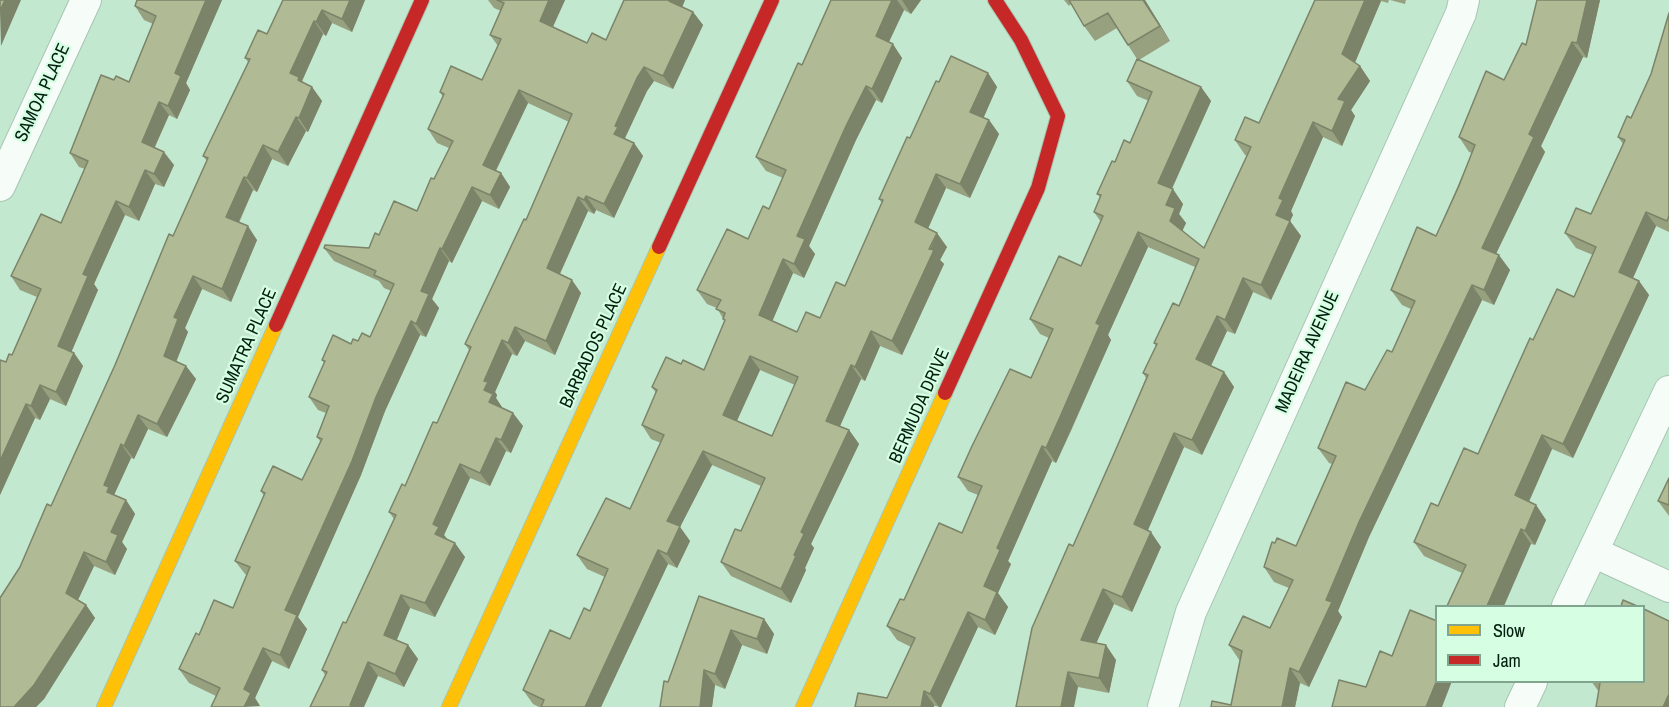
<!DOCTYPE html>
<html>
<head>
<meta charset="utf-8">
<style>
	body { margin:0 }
	#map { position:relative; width:1669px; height:707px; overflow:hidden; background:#c2e8d0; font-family:"Archivo Narrow",sans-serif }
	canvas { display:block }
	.legend { position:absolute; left:1435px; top:605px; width:210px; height:78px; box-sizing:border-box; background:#d5fee3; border:2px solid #81a48e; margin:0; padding:8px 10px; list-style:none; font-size:18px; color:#021e0e }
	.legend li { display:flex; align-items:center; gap:12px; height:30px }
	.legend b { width:30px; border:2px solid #81a48e }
</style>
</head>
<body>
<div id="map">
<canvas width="1669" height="707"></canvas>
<ul class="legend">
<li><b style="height:8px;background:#ffc107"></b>Slow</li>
<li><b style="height:8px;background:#c62828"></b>Jam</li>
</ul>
</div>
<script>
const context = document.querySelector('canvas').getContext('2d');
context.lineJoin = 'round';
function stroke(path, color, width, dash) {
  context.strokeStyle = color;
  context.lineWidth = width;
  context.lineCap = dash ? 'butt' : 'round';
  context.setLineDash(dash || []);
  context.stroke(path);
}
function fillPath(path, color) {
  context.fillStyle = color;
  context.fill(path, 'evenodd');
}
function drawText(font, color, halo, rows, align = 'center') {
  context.font = font + ' "Archivo Narrow",sans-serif';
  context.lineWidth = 4.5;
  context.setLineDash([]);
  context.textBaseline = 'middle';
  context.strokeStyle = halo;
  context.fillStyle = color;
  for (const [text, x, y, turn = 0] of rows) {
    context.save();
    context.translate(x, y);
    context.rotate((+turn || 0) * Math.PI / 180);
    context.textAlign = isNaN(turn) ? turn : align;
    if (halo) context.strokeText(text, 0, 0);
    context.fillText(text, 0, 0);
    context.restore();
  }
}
const street = new Path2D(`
	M0 186 86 0
	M1593 552 1669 587
	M1567 606 1669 391
	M1163 707 1191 612 1461 13 1464 0
	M1520 707 1532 682`);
const slow = new Path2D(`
	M104 707 276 325
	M449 707 659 247
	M803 707 945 393`);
const jam = new Path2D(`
	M659 247 772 0
	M276 325 422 0
	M945 393 1038 188 1058 116 1021 40 995 0`);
stroke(street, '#a7c5b2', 32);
stroke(slow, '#a7c5b2', 16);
stroke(jam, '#a7c5b2', 16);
stroke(street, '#f6fcf8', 30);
stroke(slow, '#ffc107', 14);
stroke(jam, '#c62828', 14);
fillPath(new Path2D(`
	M222 0 186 83 190 90 177 119 169 115 155 147 174 165 164 187 155 184 139 221 125 215 94 284 98 290 71 352 74 353 83 366 66 406 50 399 40 420 35 418 0 495 6 362 12 355 37 297 20 290 11 276 61 223 85 169 79 167 70 153 114 80 129 82 153 24 144 20 135 6Z
	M283 0H365L352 32 332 23 326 36 323 34 302 81 303 83 312 87 322 101 308 132 306 131 288 166 272 159 257 192 253 190 239 223 257 240 231 302 202 289 185 328 188 332 176 361 186 366 196 379 167 437 148 429 134 459 131 458 114 495 126 500 135 514 122 542 127 549 115 575 94 566 78 600 86 605 95 618 44 699 36 707H0L20 567 51 506 207 161 203 156 248 62 245 58 267 34Z
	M488 0H565L553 27 587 43 606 40 685 0 682 7 693 12 703 25 673 89 654 81 647 91 625 138 627 140 634 143 643 156 614 218 596 210 594 214 588 211 560 274 581 293 555 355 525 341 517 356 512 354 495 392 497 395 496 398 502 408 523 426 511 453 506 451 490 486 470 478 444 535 448 540 465 557 435 617 410 608 397 640 408 645 418 659 404 687 378 676 325 675 322 670 346 623 394 519 389 512 405 486 437 423 469 350 465 344 526 220 569 122 528 103 496 171 501 173 510 187 499 209 482 201 452 263 449 261 432 299 439 308 426 337 420 335 385 411 361 475 298 617 307 629 289 669 272 661 255 698 260 706 216 696 189 683 179 669 199 635 233 608 247 575 245 574 235 561 264 496 261 491 302 480 320 441 317 437 326 413 318 410 309 397 324 363 322 360 351 344 370 337 391 291 384 288 379 281 334 261 324 248H369L379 235 417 211 434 179 449 148 437 143 428 129 443 97 440 92 482 80 498 46 490 35 501 11 494 8Z
	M831 0H921L911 14 904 10 889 42 902 58 882 103 876 100 856 140 809 246 815 254 804 278 793 273 772 321 797 332 820 318 845 286 882 203 879 199 939 82 988 73 997 87 983 118 989 120 999 134 970 198 946 188 928 229 947 247 940 260 944 264 902 355 880 346 865 381 861 379 840 426 849 430 859 444 811 544 814 548 805 568 806 570 791 603 731 576 721 562 741 531 761 486 712 465 680 527 690 541 677 568 668 564 601 707H539L533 704 523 690 570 639 590 611 605 577 587 569 577 555 630 509 661 443 651 439 642 425 656 393 652 387 681 364 704 370 725 322 717 308 707 304 697 290 748 239 769 209 783 178 766 171 756 157 802 65ZM760 370 795 385 772 436 737 421Z
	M1064 0H1145L1170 41 1139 60 1201 87 1211 101 1172 189 1183 204 1179 214 1186 223 1182 231 1204 248 1247 156 1245 155 1235 140 1259 123 1315 0H1389L1388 3 1381 1 1355 63 1360 66 1370 81 1351 110 1355 116 1342 146 1323 137 1291 211 1293 215 1290 221 1301 236 1271 300 1253 292 1235 334 1227 331 1211 366 1224 372 1234 387 1202 455 1184 447 1148 530 1161 547 1132 612 1114 604 1096 643 1116 660 1109 693 1078 687 1016 707 1073 546 1113 456 1146 378 1143 373 1156 346 1154 343 1179 306 1195 267 1148 247 1108 335 1111 340 1071 431 1056 463 1052 461 1008 561 1011 564 998 593 1008 607 995 635 978 627 941 707 887 698 911 647 897 640 887 626 904 600 962 533 978 495 968 491 958 477 1031 378 1049 338 1040 334 1030 319 1081 266 1101 222 1094 212 1100 197 1097 194 1115 162 1130 143 1149 101 1137 96 1127 81 1137 59 1117 28 1095 41 1084 26 1071 4 1069 6Z
	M1390 0H1406L1405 4Z
	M1537 0H1600L1587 58 1583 57 1541 146 1545 152 1496 254 1510 270 1494 305 1482 300 1369 537 1338 611 1342 617 1309 687 1300 683 1295 707H1211L1231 705 1240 661 1229 645 1270 628 1289 588 1274 582 1264 567 1275 543 1296 546 1332 464 1329 463 1318 448 1365 390 1392 352 1411 309 1402 305 1391 290 1436 236 1472 153 1469 152 1459 137 1504 80 1526 45Z
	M1669 13V232L1656 226 1633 278 1639 281 1649 295 1573 458 1552 449 1529 502 1536 505 1546 520 1535 545 1531 544 1462 573 1424 556 1414 542 1438 506 1478 454 1533 340 1574 297 1593 255 1576 248 1565 233 1591 214 1623 144 1618 137 1631 118 1651 74Z
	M1669 478V516L1658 501Z
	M699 596 764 619 774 634 767 654 742 645 725 689 715 685 712 707H660L668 682Z
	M1591 681H1644L1599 692Z`), '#97a180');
fillPath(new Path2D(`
	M5 0H21L1 46 0 11Z
	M206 0H222L186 83 190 90 177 119 168 106 175 73Z
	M350 0H365L352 32 342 19Z
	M549 0H565L549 35 540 21Z
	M670 0H685L679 15 669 1Z
	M892 0H897L904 10 885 50 876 36Z
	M902 0H921L911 14Z
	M1143 0H1145L1170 41 1160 26Z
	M1365 0H1380L1381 1 1352 69 1342 54Z
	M1587 0H1600L1587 58 1577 43Z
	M322 10 332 23 326 36 316 22Z
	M693 12 703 25 673 89 663 76Z
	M314 21 323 34 302 81 309 91 290 73Z
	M1572 42 1583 57 1541 146 1545 152 1492 262 1482 248 1529 134Z
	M893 44 902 58 882 103 872 89Z
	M1360 66 1370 81 1351 110 1355 116 1342 146 1332 131 1338 99Z
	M644 67 654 81 647 91 625 138 627 140 614 134 615 126 637 78Z
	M988 73 997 87 980 126 970 112Z
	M866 86 876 100 856 140 809 246 815 254 804 278 794 264 797 236 846 126Z
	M312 87 322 101 308 132 299 118Z
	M1201 87 1211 101 1168 197 1158 183Z
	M519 90 528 103 492 178 483 165Z
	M159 102 169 115 151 155 142 142Z
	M296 117 306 131 288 166 278 152Z
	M989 120 999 134 970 198 960 184Z
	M1313 122 1323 137 1291 211 1293 215 1286 229 1276 215 1279 198Z
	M634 143 643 156 614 218 604 204Z
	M263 145 272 159 257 192 247 178Z
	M164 152 174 165 164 187 154 174Z
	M145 170 155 184 139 221 129 207Z
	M501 173 510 187 499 209 490 195Z
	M936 174 946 188 924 237 915 222Z
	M244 177 253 190 235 230 226 217Z
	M472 187 482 201 452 263 442 249Z
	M1173 189 1183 204 1179 214 1186 223 1180 236 1170 221 1166 205Z
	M586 196 596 210 594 214 584 200Z
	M578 197 588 211 556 282 547 268Z
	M116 201 125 215 94 284 98 290 68 360 58 346 83 274Z
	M1646 212 1656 226 1629 287 1619 272Z
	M1290 221 1301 236 1271 300 1261 285Z
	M248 226 257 240 231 302 222 289Z
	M1138 232 1148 247 1108 335 1111 340 1056 463 1046 448 1096 323Z
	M937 233 947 247 940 260 944 264 902 355 892 341Z
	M440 248 449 261 432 299 439 308 426 337 416 324 421 291Z
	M1499 255 1510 270 1494 305 1484 290Z
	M783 259 793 273 769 329 759 315Z
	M193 276 202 289 185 328 188 332 173 370 164 356 174 317Z
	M1243 278 1253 292 1235 334 1225 320Z
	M572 280 581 293 555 355 546 341Z
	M1639 281 1649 295 1573 458 1563 444Z
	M1472 285 1482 300 1369 537 1338 611 1342 617 1309 687 1299 672 1326 600 1359 522Z
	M1217 316 1227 331 1207 374 1196 359Z
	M411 321 420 335 385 411 361 475 298 617 307 629 289 669 280 655 285 610 376 397Z
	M515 327 525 341 517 356 508 343Z
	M871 331 880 346 865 381 855 367Z
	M502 340 512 354 495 392 497 395 496 398 502 407 498 416 489 402 484 390V381Z
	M74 353 83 366 66 406 56 392Z
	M750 356 760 370 733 429 723 415Z
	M851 365 861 379 836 435 826 421Z
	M186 366 196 379 167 437 157 424Z
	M1224 372 1234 387 1202 455 1192 440Z
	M40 385 50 399 40 420 31 406Z
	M26 404 35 418 0 495V461Z
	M513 413 523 426 511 453 501 440Z
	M138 415 148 429 134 459 124 446Z
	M849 430 859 444 811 544 814 548 805 568 806 570 791 603 781 589 794 555 801 532Z
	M1174 433 1184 447 1144 539 1134 524Z
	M1542 435 1552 449 1525 510 1515 495Z
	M496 438 506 451 490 486 480 473Z
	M121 444 131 458 114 495 107 492 104 485Z
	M1042 446 1052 461 1008 561 1011 564 998 593 1008 607 995 635 985 620 984 586 997 548Z
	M703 451 712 465 680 527 690 541 677 568 667 554V521Z
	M460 464 470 478 444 535 448 540 435 534 433 524Z
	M126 500 135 514 122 542 127 549 115 575 106 562 111 532Z
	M1536 505 1546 520 1535 545 1525 531Z
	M1521 529 1531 544 1504 606H1487Z
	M1151 532 1161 547 1132 612 1122 597Z
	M455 543 465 557 435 617 425 603Z
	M658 550 668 564 601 707H585Z
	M84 552 94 566 75 606 66 593Z
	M1103 589 1114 604 1091 655 1081 640Z
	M401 595 410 608 393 648 384 635Z
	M86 605 95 618 44 699 36 707H14Z
	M968 612 978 627 941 707H939L930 694Z
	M764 619 774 634 767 654 757 639Z
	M731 630 742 645 725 689 715 674Z
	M408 645 418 659 404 687 395 674Z
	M1106 645 1116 660 1109 693 1099 678Z
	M263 648 272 661 255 698 260 706 244 707V689Z
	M368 662 378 676 364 707H351L350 705Z
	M1290 668 1300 683 1295 707H1282Z
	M704 670 715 685 712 707H700Z
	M1068 672 1078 687 1074 707H1061Z
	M1437 680V681H1452L1442 707H1426Z
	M924 691 934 705V707H921Z
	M1669 694V707H1663Z`), '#7b8368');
const building = new Path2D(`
	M0 0H5L0 11Z
	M137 0H206L175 73 181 76 168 106 159 102 142 142 164 152 154 174 145 170 129 207 116 201 83 274 88 276 58 346 74 353 56 392 40 385 31 406 26 404 0 461V360L6 362 9 354 12 355 41 289 11 276 41 214 61 223 88 161 70 153 101 75 114 80 116 76 129 82 156 16 135 6Z
	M283 0H350L342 19 322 10 316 22 314 21 290 73 299 77 298 80 312 87 299 118 296 117 278 152 263 145 247 178 244 177 226 217 248 226 222 289 193 276 174 317 178 319 164 356 186 366 157 424 138 415 124 446 121 444 104 485 109 487 107 492 126 500 111 532 118 535 106 562 84 552 66 593 86 605 34 685 14 707H0V598L20 567 47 504 51 506 115 365 169 234 173 236 208 158 203 156 250 59 245 58 258 30 267 34Z
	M497 0H549L540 21 587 43 592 33 606 40 624 0H670L669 1 693 12 663 76 644 67 637 78 615 126 618 127 614 134 634 143 604 204 586 196 584 200 578 197 547 268 572 280 546 341 515 327 508 343 502 340 484 381 488 382 484 390 493 394 489 402 513 413 501 440 496 438 480 473 460 464 433 524 439 527 435 534 455 543 425 603 401 595 384 635 408 645 395 674 368 662 350 705 355 707H310L327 672 322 670 343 622 346 623 396 515 389 512 402 484 405 486 433 422 437 423 471 347 465 344 524 219 526 220 572 114 519 90 483 165 501 173 490 195 472 187 442 249 440 248 421 291 429 294 416 324 411 321 376 397 352 461 285 610 297 615 280 655 263 648 244 689 251 693 244 707H211L220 688 179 669 196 633 199 635 214 600 233 608 250 567 235 561 265 493 261 491 273 466 302 480 322 439 317 437 329 406 309 397 325 361 322 360 333 335 351 344 353 339 358 341 362 333 370 337 394 284 374 275 376 271 324 248 325 245 369 248 375 233 379 235 394 201 417 211 431 178 434 179 453 141 428 129 444 94 440 92 451 66 482 80 501 39 490 35 504 3Z
	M831 0H892L876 36 893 44 872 89 866 86 846 126 797 236 805 239 794 264 783 259 759 315 797 332 806 312 820 318 836 282 845 286 883 200 879 199 907 137 910 138 936 81 939 82 951 56 988 73 970 112 989 120 960 184 936 174 915 222 937 233 929 249 934 250 892 341 871 331 855 367 851 365 826 421 849 430 801 532 804 534 794 555 796 556 781 589 721 562 735 529 741 531 765 478 703 451 667 521 680 526 667 554 658 550 585 707H541L544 700 523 690 550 630 570 639 584 608 590 611 608 569 577 555 606 498 630 509 664 435 642 425 657 390 652 387 666 357 681 364 683 360 704 370 725 320 723 319 725 313 716 309 721 300 697 290 727 229 748 239 763 206 769 209 786 170 756 157 798 63 802 65ZM750 356 798 377 772 436 723 415Z
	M1069 0H1143L1160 26 1128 45 1108 13 1084 26Z
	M1315 0H1365L1342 54 1360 66 1338 99 1345 101 1332 131 1313 122 1279 198 1283 200 1276 215 1290 221 1261 285 1243 278 1225 320 1217 316 1196 359 1224 372 1192 440 1174 433 1134 524 1151 532 1122 597 1103 589 1081 640 1106 645 1099 678 1068 672 1061 707H1016L1032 628 1069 544 1073 546 1113 456 1148 375 1143 373 1157 344 1154 343 1173 303 1179 306 1199 259 1138 232 1096 323 1100 325 1060 417 1046 448 1042 446 997 548 1000 550 984 586 997 592 985 620 968 612 930 694 924 691 921 707H855L858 693 887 698 915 638 887 626 900 599 904 600 939 523 962 533 982 486 958 477 972 446 1010 369 1031 378 1053 329 1030 319 1059 256 1081 266 1103 216 1094 212 1101 195 1097 194 1112 161 1115 162 1124 140 1130 143 1152 92 1127 81 1137 59 1201 87 1158 183 1173 189 1166 205 1175 208 1170 221 1204 248 1251 147 1235 140 1245 117 1259 123Z
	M1537 0H1587L1577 43 1572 42 1529 134 1534 137 1482 248 1499 255 1484 290 1472 285 1359 522 1326 600 1332 602 1299 672 1290 668 1282 707H1211L1212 701 1231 705 1242 651 1229 645 1243 616 1270 628 1293 580 1264 567 1272 542 1275 543 1277 538 1296 546 1336 456 1318 448 1346 382 1365 390 1387 350 1392 352 1415 301 1391 290 1417 227 1436 236 1458 188 1475 145 1459 137 1486 71 1504 80 1522 43 1526 45Z
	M1669 13V216L1667 221 1646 212 1619 272 1639 281 1563 444 1542 435 1515 495 1536 505 1525 531 1521 529 1487 606H1447L1466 565 1414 542 1431 503 1438 506 1464 448 1478 454 1530 338 1533 340 1557 289 1574 297 1596 247 1565 233 1576 208 1591 214 1625 140 1618 137 1627 116 1631 118 1651 74Z
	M1669 478V505L1658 501Z
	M699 596 764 619 757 639 731 630 715 674 704 670 700 707H660L664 681 668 682Z
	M1623 600 1637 606H1621Z
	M1644 609 1669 621V694L1663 707H1596L1600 683 1597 681H1644Z
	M1410 610 1437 621V680L1426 707H1332L1339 680 1366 687 1380 651 1392 656Z`);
fillPath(building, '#b0bb95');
stroke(building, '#7b8368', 1.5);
drawText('18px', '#021e0e', '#d5fee3', [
	["SAMOA PLACE",43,93,-65],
	["SUMATRA PLACE",247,346,-66],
	["BARBADOS PLACE",594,346,-65],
	["MADEIRA AVENUE",1308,352,-66],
	["BERMUDA DRIVE",920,406,-66]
]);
</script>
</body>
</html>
